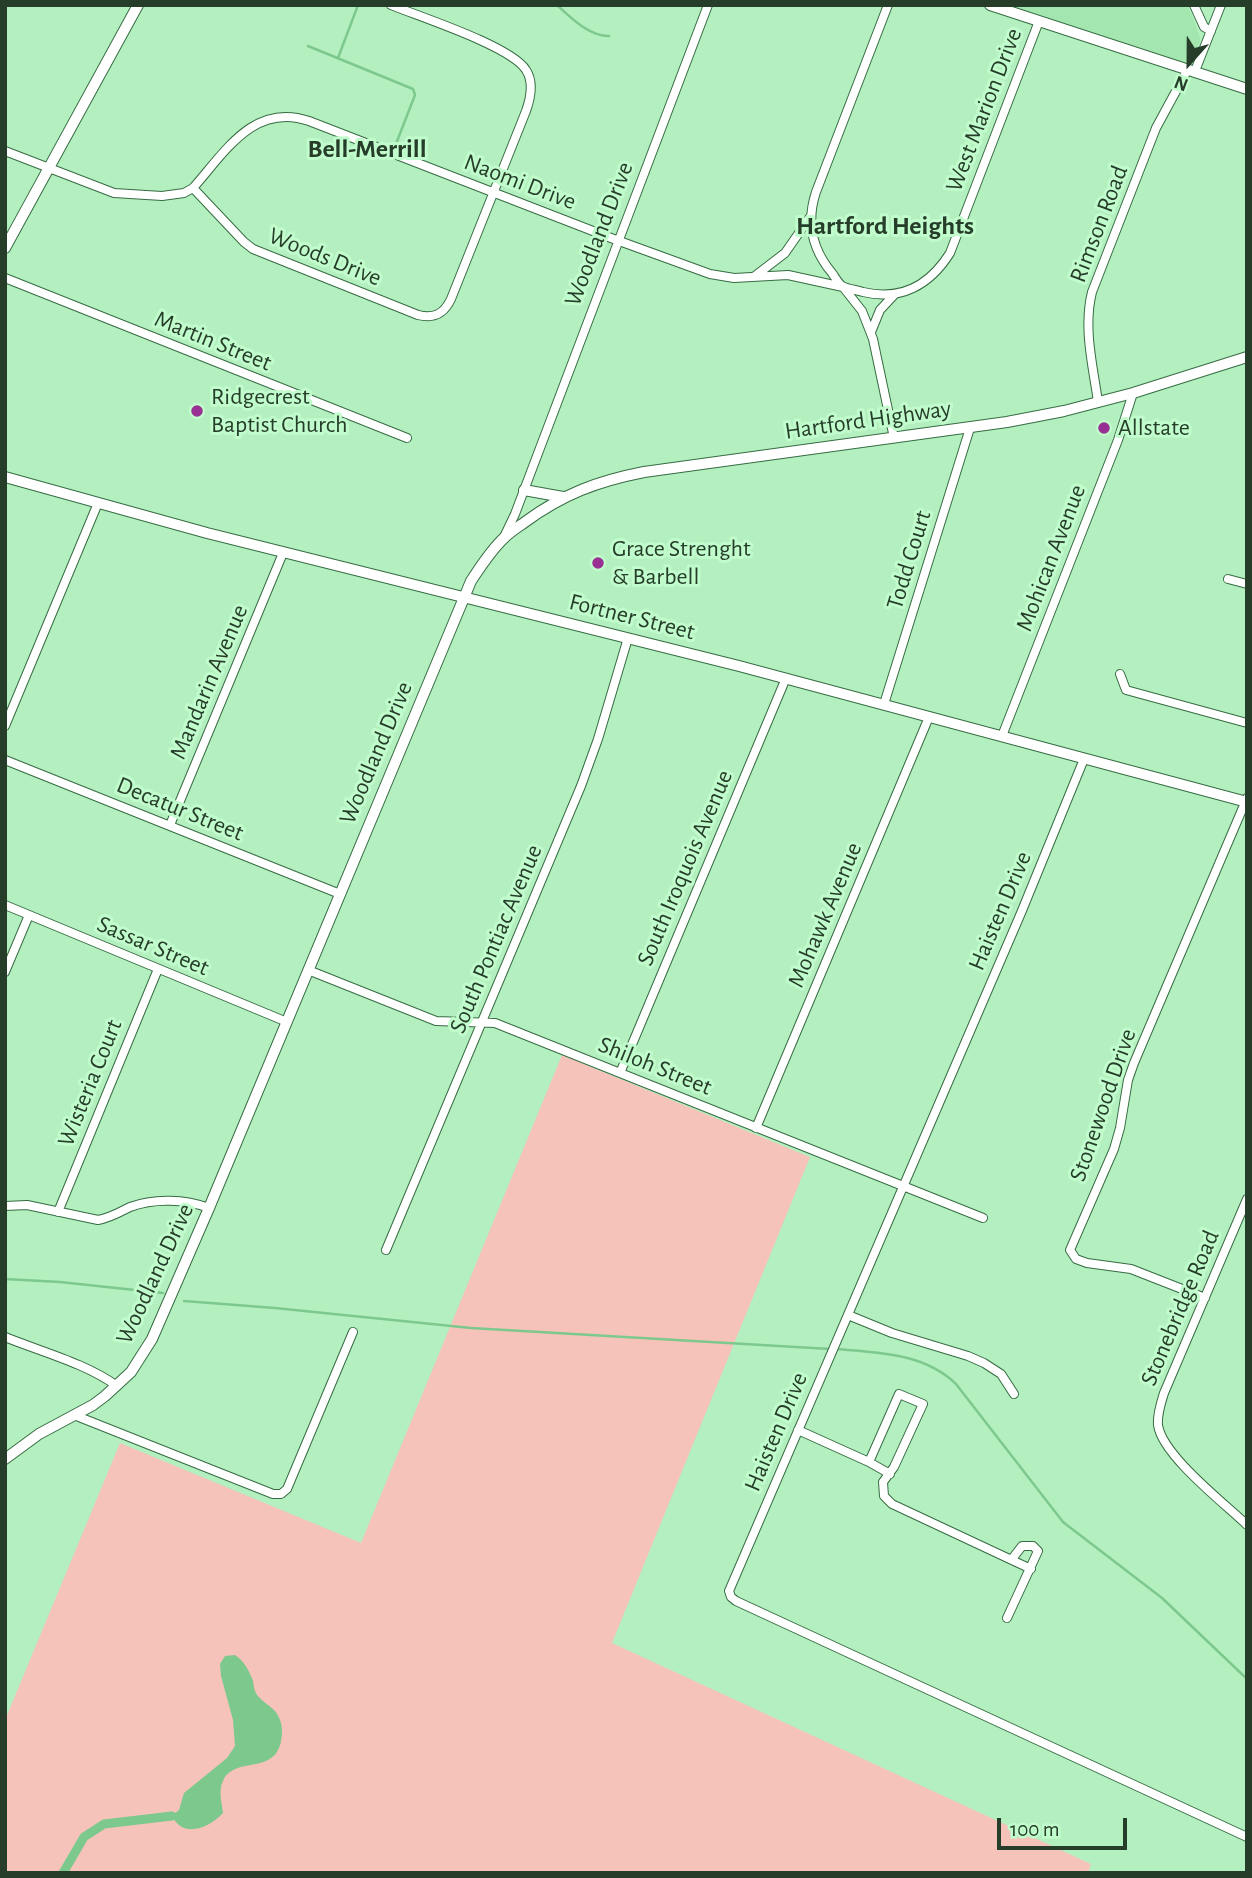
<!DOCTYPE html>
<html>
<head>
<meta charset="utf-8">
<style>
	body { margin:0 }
	#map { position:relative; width:1252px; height:1878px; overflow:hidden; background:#b4efbf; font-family:"Alegreya Sans",sans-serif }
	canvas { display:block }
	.frame { position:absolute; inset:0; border:7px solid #263d2a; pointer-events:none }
	.north { position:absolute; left:1154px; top:28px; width:70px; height:70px; -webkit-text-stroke:5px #c1fccc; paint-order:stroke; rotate:201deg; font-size:19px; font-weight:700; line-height:28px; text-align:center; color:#263d2a }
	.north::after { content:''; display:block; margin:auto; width:24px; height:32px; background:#263d2a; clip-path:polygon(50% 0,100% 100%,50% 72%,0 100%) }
	.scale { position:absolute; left:997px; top:1818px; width:130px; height:32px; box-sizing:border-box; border:4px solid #263d2a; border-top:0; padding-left:9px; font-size:21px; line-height:24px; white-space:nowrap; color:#263d2a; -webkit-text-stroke:5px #c1fccc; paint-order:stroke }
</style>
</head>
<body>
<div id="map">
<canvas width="1252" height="1878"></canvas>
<div class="frame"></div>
<div class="north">N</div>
<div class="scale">100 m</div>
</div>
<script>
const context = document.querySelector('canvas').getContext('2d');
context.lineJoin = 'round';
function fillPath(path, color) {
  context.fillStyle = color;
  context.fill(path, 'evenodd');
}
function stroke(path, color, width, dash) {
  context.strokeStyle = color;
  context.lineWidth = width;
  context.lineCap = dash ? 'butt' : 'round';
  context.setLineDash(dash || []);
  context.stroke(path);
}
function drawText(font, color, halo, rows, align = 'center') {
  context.font = font + ' "Alegreya Sans",sans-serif';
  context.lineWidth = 6;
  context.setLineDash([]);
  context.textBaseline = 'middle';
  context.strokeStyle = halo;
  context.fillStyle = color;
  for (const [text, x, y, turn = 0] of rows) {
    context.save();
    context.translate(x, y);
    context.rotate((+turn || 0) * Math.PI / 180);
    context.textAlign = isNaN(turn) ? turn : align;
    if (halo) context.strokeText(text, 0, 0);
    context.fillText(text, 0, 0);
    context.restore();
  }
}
fillPath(new Path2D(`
	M1007 5H1188L1200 37V42L1193 60 1185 63Z`), '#a4e6b0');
fillPath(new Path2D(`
	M562 1055 810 1157 612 1643 1091 1864 1088 1873H5V1720L120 1443 361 1543Z`), '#f5c3ba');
fillPath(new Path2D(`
	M235 1655C244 1661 249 1670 253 1681 254 1687 254 1691 258 1696 263 1702 269 1705 274 1710 279 1715 282 1724 282 1730 282 1780 235 1753 223 1781 218 1791 222 1803 223 1813 209 1828 183 1839 172 1816L179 1810 184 1793 227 1758 235 1746 233 1720 221 1676 220 1664 225 1656Z`), '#7dc98d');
stroke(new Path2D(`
	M557 5C571 18 589 36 609 36
	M308 46 413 89 415 95 394 149
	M338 58 358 5
	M5 1279 60 1282 163 1293
	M184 1301 275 1308 471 1328 830 1349
	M837 1349C879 1353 924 1353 956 1384L1063 1522 1162 1598 1247 1679`), '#7dc98d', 2.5);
stroke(new Path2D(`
	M63 1873 84 1837 104 1824 172 1816`), '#7dc98d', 9);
const street = new Path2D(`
	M888 5 816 192C806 222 812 249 832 273 835 277 838 283 842 286 847 289 857 290 863 292 901 301 930 285 950 253L1039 21
	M1194 5 1204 27 1211 31
	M1195 71 1221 5
	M5 151 114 193 162 196 184 193 193 188C225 152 254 102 309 121L611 238 710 274 734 278 788 275 843 287 862 311 873 339 894 438
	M193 188 244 242 253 249 418 315C434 319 444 314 451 299L526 111C531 97 534 82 526 70 511 46 420 17 391 5
	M755 276 785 253 810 217
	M5 278 407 438
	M871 332 880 310 894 295
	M1098 402C1093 366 1083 328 1092 292L1156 128 1188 69
	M505 535 515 514 708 5
	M1228 579 1247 584
	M1120 674 1126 690 1247 723
	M884 704 970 428
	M5 726 98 503
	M1002 736 1118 440 1133 393
	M1084 759 1021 913 729 1591 731 1597 736 1601 1247 1837
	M5 760 340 894
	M170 825 283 553
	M5 905 287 1022
	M308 970 436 1021 495 1023 983 1218
	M5 972 29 915
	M620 1073 786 678
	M756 1128 929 717
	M1247 1199 1164 1393C1161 1403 1157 1414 1158 1425 1162 1455 1224 1503 1247 1525
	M5 1206 27 1205 98 1220C110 1218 120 1212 130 1207 154 1198 185 1199 209 1208
	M58 1212 158 969
	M386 1250 581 786 598 739 628 638
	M1205 1298 1131 1269 1087 1263 1076 1259 1070 1250 1114 1149 1120 1128 1128 1080 1134 1063 1247 798
	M848 1315 892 1333 968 1356 984 1363 1001 1374 1014 1394
	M5 1337C42 1352 85 1363 117 1386
	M74 1415 273 1494H281L287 1489 353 1332
	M798 1430 869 1462 890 1474
	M869 1462 899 1394 923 1404 894 1467 883 1482 884 1496 892 1504 1031 1569
	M1007 1618 1038 1551 1033 1546H1022L1012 1559`);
const secondary = new Path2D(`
	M990 5 1247 89
	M5 248 138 5
	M5 477 207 533 739 666 1247 802
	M524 490 563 497
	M5 1459 39 1434 93 1405 105 1396 131 1372 152 1339 209 1208 471 581C481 566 491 550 504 538 510 532 518 527 525 522 563 494 598 481 644 472L1007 422 1064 411 1133 393 1247 357`);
stroke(street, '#366c43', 10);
stroke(secondary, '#366c43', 12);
stroke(street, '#fff', 8);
stroke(secondary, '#fff', 10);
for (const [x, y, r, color] of [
	[197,411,7,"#993194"],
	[1104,428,7,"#993194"],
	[598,563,7,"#993194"]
]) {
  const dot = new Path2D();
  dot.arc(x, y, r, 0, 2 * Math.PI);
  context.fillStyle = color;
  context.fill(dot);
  stroke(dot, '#c1fccc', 2.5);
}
drawText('24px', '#263d2a', '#c1fccc', [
	["West Marion Drive",984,110,-69],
	["Naomi Drive",520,182,21],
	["Rimson Road",1099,224,-69],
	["Woodland Drive",599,234,-69],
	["Woods Drive",325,257,22],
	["Martin Street",213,341,22],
	["Hartford Highway",868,420,-8],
	["Mohican Avenue",1051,558,-69],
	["Todd Court",909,560,-73],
	["Fortner Street",632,617,14],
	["Mandarin Avenue",209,682,-67],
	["Woodland Drive",376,753,-67],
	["Decatur Street",180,809,22],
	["South Iroquois Avenue",685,868,-67],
	["Haisten Drive",1000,911,-67],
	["Mohawk Avenue",825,915,-67],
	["South Pontiac Avenue",496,939,-67],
	["Sassar Street",153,946,23],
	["Shiloh Street",655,1066,22],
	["Wisteria Court",90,1083,-68],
	["Stonewood Drive",1103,1105,-71],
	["Woodland Drive",155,1274,-65],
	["Stonebridge Road",1180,1308,-67],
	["Haisten Drive",776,1432,-67]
]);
drawText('24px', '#263d2a', '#c1fccc', [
	["Ridgecrest",211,397],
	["Baptist Church",211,425],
	["Allstate",1118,428],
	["Grace Strenght",612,549],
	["& Barbell",612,577]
], 'left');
drawText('bold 26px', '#263d2a', '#c1fccc', [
	["Bell-Merrill",367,149],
	["Hartford Heights",885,226]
]);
</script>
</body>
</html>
